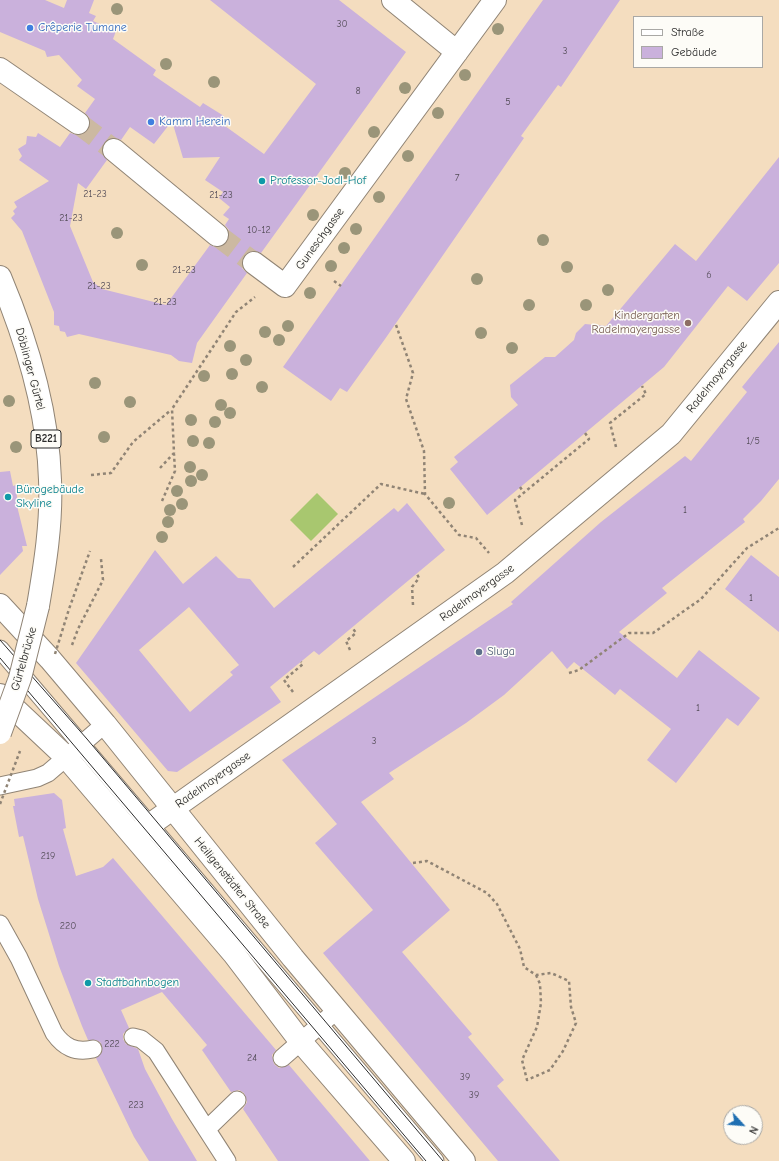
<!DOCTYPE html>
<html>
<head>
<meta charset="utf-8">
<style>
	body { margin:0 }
	#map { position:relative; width:779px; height:1161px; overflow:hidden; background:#f4ddbf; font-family:"Comic Neue",sans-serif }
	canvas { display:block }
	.legend { position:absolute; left:633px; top:16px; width:130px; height:52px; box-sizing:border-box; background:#fdfcf7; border:1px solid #a9a8a5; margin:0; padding:5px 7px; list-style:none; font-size:12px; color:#2b2b2b }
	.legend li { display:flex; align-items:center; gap:8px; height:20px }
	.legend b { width:20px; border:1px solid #a9a8a5 }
	.north { position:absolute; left:723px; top:1105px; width:40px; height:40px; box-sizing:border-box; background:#fdfcf7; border:1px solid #a9a8a5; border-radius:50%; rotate:116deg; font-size:11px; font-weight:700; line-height:16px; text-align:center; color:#2b2b2b }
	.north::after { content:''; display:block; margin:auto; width:14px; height:18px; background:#1f6fb2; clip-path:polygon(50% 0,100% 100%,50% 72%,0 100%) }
</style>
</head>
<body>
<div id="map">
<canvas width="779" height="1161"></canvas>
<ul class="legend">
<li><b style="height:5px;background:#fff"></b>Straße</li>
<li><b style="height:11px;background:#cab1dc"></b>Gebäude</li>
</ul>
<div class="north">N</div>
</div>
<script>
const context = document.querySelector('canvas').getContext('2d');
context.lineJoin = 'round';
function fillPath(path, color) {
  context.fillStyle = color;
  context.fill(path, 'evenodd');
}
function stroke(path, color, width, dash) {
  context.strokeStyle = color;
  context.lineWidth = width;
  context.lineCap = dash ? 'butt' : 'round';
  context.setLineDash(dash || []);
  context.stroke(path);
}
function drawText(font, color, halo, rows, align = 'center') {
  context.font = font + ' "Comic Neue",sans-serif';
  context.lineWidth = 3;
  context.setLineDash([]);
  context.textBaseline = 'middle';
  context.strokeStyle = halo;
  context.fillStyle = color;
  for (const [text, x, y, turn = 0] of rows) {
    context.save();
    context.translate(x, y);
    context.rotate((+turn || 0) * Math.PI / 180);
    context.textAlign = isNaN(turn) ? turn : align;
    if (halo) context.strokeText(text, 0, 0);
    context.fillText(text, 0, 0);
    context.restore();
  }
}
fillPath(new Path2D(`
	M317 493 338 514 311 541 290 520Z`), '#a8c76f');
fillPath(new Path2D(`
	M0 0H45L64 8 67 0H94L89 13 96 16 93 21 116 31 113 39 156 70 153 75 200 107 203 103 224 116 223 118 229 121 225 126 264 154 316 84 210 0H339L406 52 261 253 255 251H249L244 256 242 262V268L247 273 197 343 192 363 179 361 171 355 79 334 67 337 65 332 60 331 59 326 54 325V312L22 231 11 218 15 214 13 211 17 207 14 202 49 181 19 160 22 156 18 149 26 144 27 136 36 137 38 133 60 147 70 133 77 135 84 134 88 130 90 124 89 117 85 113 95 99 77 86 82 80 59 55 47 57 45 51 0 32ZM172 121 183 158 220 157 205 180 223 192 219 198 230 207 223 215 229 219 225 225 229 230V237L227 243 222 247H215L210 245 166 305 102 289 93 282 70 226 78 183 86 189 107 160 102 154V148L105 142 110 138H116L121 140 130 127 154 144Z
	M543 0H620L561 87 558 85 521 136 524 138 385 339 347 392 340 388 331 401 283 367Z
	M779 157V263L747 301 728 286 664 367 487 515 450 469 458 462 454 457 518 405 511 397 510 385 545 357H555L574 340 576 333 585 324 606 326 675 244 696 261Z
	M779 342V479L761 501 743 519 745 522 662 588 667 593 619 632 677 678 699 650 760 698 738 726 727 718 676 783 647 760 671 729 620 689 615 695 574 662 567 669 552 651 504 695 466 723 389 773 394 779 361 802 450 910 402 952 472 1034 468 1037 504 1080 497 1086 560 1161H498L323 953 373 910 315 843 337 824 282 760 513 604 511 602 601 522 685 456 691 461 747 392 742 387Z
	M10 471 13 486 16 485 18 510 27 546H22L23 551 0 575V472Z
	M407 503 445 550 319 655 314 651 270 687 281 702 177 772 168 771 76 663 155 550 183 584 216 556 238 578 250 579 274 608 394 508 398 512ZM189 607 239 665 230 672 233 675 190 712 139 650Z
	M751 555 779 577V632L725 589Z
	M54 793 62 800 66 828 63 829 76 876 103 867 113 858 276 1050 272 1055 274 1064 279 1068 289 1065 370 1161H278L243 1109 247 1102 244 1093 239 1090 231 1092 202 1050 207 1045 162 992 121 1010 129 1028 123 1034V1039L126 1044 138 1049 145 1069 172 1119 197 1161H149L134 1137 96 1058 102 1052 101 1043 96 1040H88L82 1026 59 966 38 899 23 836 19 837 13 806H15L14 799Z`), '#cab1dc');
stroke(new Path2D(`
	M78 123 114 150
	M217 235 254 263`), '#ccb9a1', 22, [22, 11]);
const lane = new Path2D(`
	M0 649 435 1161
	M0 786 37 778 48 773 105 724
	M0 924 19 958 54 1033C64 1047 75 1053 93 1049
	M133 1037 141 1039 156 1051 227 1161
	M282 1058 329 1017
	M207 1129 237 1100`);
const street = new Path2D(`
	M393 0 457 52
	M0 69 78 123
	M114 150 217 235
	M254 263 285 286 495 0
	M134 836 505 573 671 434 779 302`);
const secondary = new Path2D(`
	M0 605 50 659 105 724 293 958 464 1161
	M0 695 66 757 234 954 301 1042 404 1161`);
const primary = new Path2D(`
	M0 277C27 341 48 410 50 480 52 522 45 565 38 606`);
stroke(lane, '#908475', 19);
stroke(street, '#908475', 24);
stroke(secondary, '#908475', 24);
stroke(primary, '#908475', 24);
stroke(new Path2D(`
	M334 281 341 286
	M396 325 413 373 406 399 424 451 425 494 459 535 476 538 489 553
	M616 447 610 423 646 394 642 386
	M160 468 174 453 172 409 236 312 255 297
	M91 475 111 473 133 442 171 410
	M520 487 524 493
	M162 501 175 471 174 454
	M522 525 515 500 589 439 585 433
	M293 567 381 484 425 494
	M413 605 412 587 419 578 417 574
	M72 645 78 629 103 580 101 559
	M350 650 346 641 356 633 352 627
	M569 673 579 670 629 633H653L701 599 747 548 779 528
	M293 692 284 680 303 664 301 662
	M413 863 427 861 487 893 497 904 520 949 524 967 536 975 551 973 569 981 571 1007 576 1023 563 1051 550 1070 527 1080 522 1060 537 1027 541 1003 540 984 536 975`), '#908475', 2.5, [3, 3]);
stroke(lane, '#fff', 17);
stroke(street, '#fff', 22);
stroke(secondary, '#fff', 22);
stroke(primary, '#fff', 22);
stroke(new Path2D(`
	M0 640 87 739 443 1161
	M0 658 426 1161`), '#2b2b2b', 1);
const primaryBridge = new Path2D(`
	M0 733 20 678 38 606`);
stroke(primaryBridge, '#908475', 24, []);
stroke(new Path2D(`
	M55 654 69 609 90 551
	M0 804 20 751`), '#908475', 2.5, [3, 3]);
stroke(primaryBridge, '#fff', 22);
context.fillStyle = '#9a9579';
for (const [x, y] of [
	[117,9],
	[498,29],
	[166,64],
	[465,75],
	[214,82],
	[405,88],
	[438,113],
	[374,132],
	[408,156],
	[345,173],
	[379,197],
	[313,215],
	[356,229],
	[117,233],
	[543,240],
	[344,248],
	[142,265],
	[331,266],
	[567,267],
	[477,279],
	[608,290],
	[310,293],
	[529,305],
	[586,305],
	[288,326],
	[265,332],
	[481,333],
	[279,340],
	[230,346],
	[512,348],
	[246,360],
	[232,374],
	[204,376],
	[95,383],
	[262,387],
	[9,401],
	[130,402],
	[221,405],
	[230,413],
	[191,420],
	[215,422],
	[104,437],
	[193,441],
	[209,443],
	[16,447],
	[190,467],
	[202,475],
	[191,481],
	[177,491],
	[449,503],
	[182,504],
	[170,510],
	[168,522],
	[162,537]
]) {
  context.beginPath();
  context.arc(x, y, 6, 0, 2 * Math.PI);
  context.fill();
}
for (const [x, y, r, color] of [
	[30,28,4,"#3f7fe0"],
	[151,122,4,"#3f7fe0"],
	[262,181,4,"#0f9aa8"],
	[688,323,4,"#8d6e63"],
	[8,497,4,"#0f9aa8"],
	[479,652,4,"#5c6f8a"],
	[88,983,4,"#0f9aa8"]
]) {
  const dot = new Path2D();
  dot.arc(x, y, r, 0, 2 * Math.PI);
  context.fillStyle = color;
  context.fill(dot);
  stroke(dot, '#fdfcf7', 1.5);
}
drawText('10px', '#534c57', null, [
	["30",342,24],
	["3",565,51],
	["8",358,91],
	["5",508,102],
	["7",457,178],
	["21-23",95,194],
	["21-23",221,195],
	["21-23",71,218],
	["10-12",259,230],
	["21-23",184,270],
	["6",709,275],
	["21-23",99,286],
	["21-23",165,302],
	["1/5",753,441],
	["1",685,510],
	["1",751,598],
	["1",698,708],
	["3",374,741],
	["219",48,856],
	["220",68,926],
	["222",112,1044],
	["24",252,1058],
	["39",465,1077],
	["39",474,1095],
	["223",136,1105]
]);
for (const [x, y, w] of [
	[46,439,30]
]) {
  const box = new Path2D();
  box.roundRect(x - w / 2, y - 9, w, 18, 3);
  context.fillStyle = '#fdfcf7';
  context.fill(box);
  stroke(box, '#2b2b2b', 1);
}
drawText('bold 11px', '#2b2b2b', null, [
	["B221",46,439]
]);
drawText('12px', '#366cbe', '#fdfcf7', [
	["Crêperie Tumane",38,28],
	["Kamm Herein",159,122]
], 'left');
drawText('12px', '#0d838f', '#fdfcf7', [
	["Professor-Jodl-Hof",270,181],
	["Bürogebäude",16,490],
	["Skyline",16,504],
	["Stadtbahnbogen",96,983]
], 'left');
drawText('12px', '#2b2b2b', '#fdfcf7', [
	["Guneschgasse",320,239,-54],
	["Döblinger Gürtel",30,369,75],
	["Radelmayergasse",717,377,-51],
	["Radelmayergasse",477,593,-36],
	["Gürtelbrücke",24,659,-74],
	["Radelmayergasse",213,780,-35],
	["Heiligenstädter Straße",232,883,51]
]);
drawText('12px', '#785e54', '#fdfcf7', [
	["Kindergarten",680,316],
	["Radelmayergasse",680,330]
], 'right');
drawText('12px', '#4e5e75', '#fdfcf7', [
	["Sluga",487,652]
], 'left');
</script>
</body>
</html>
